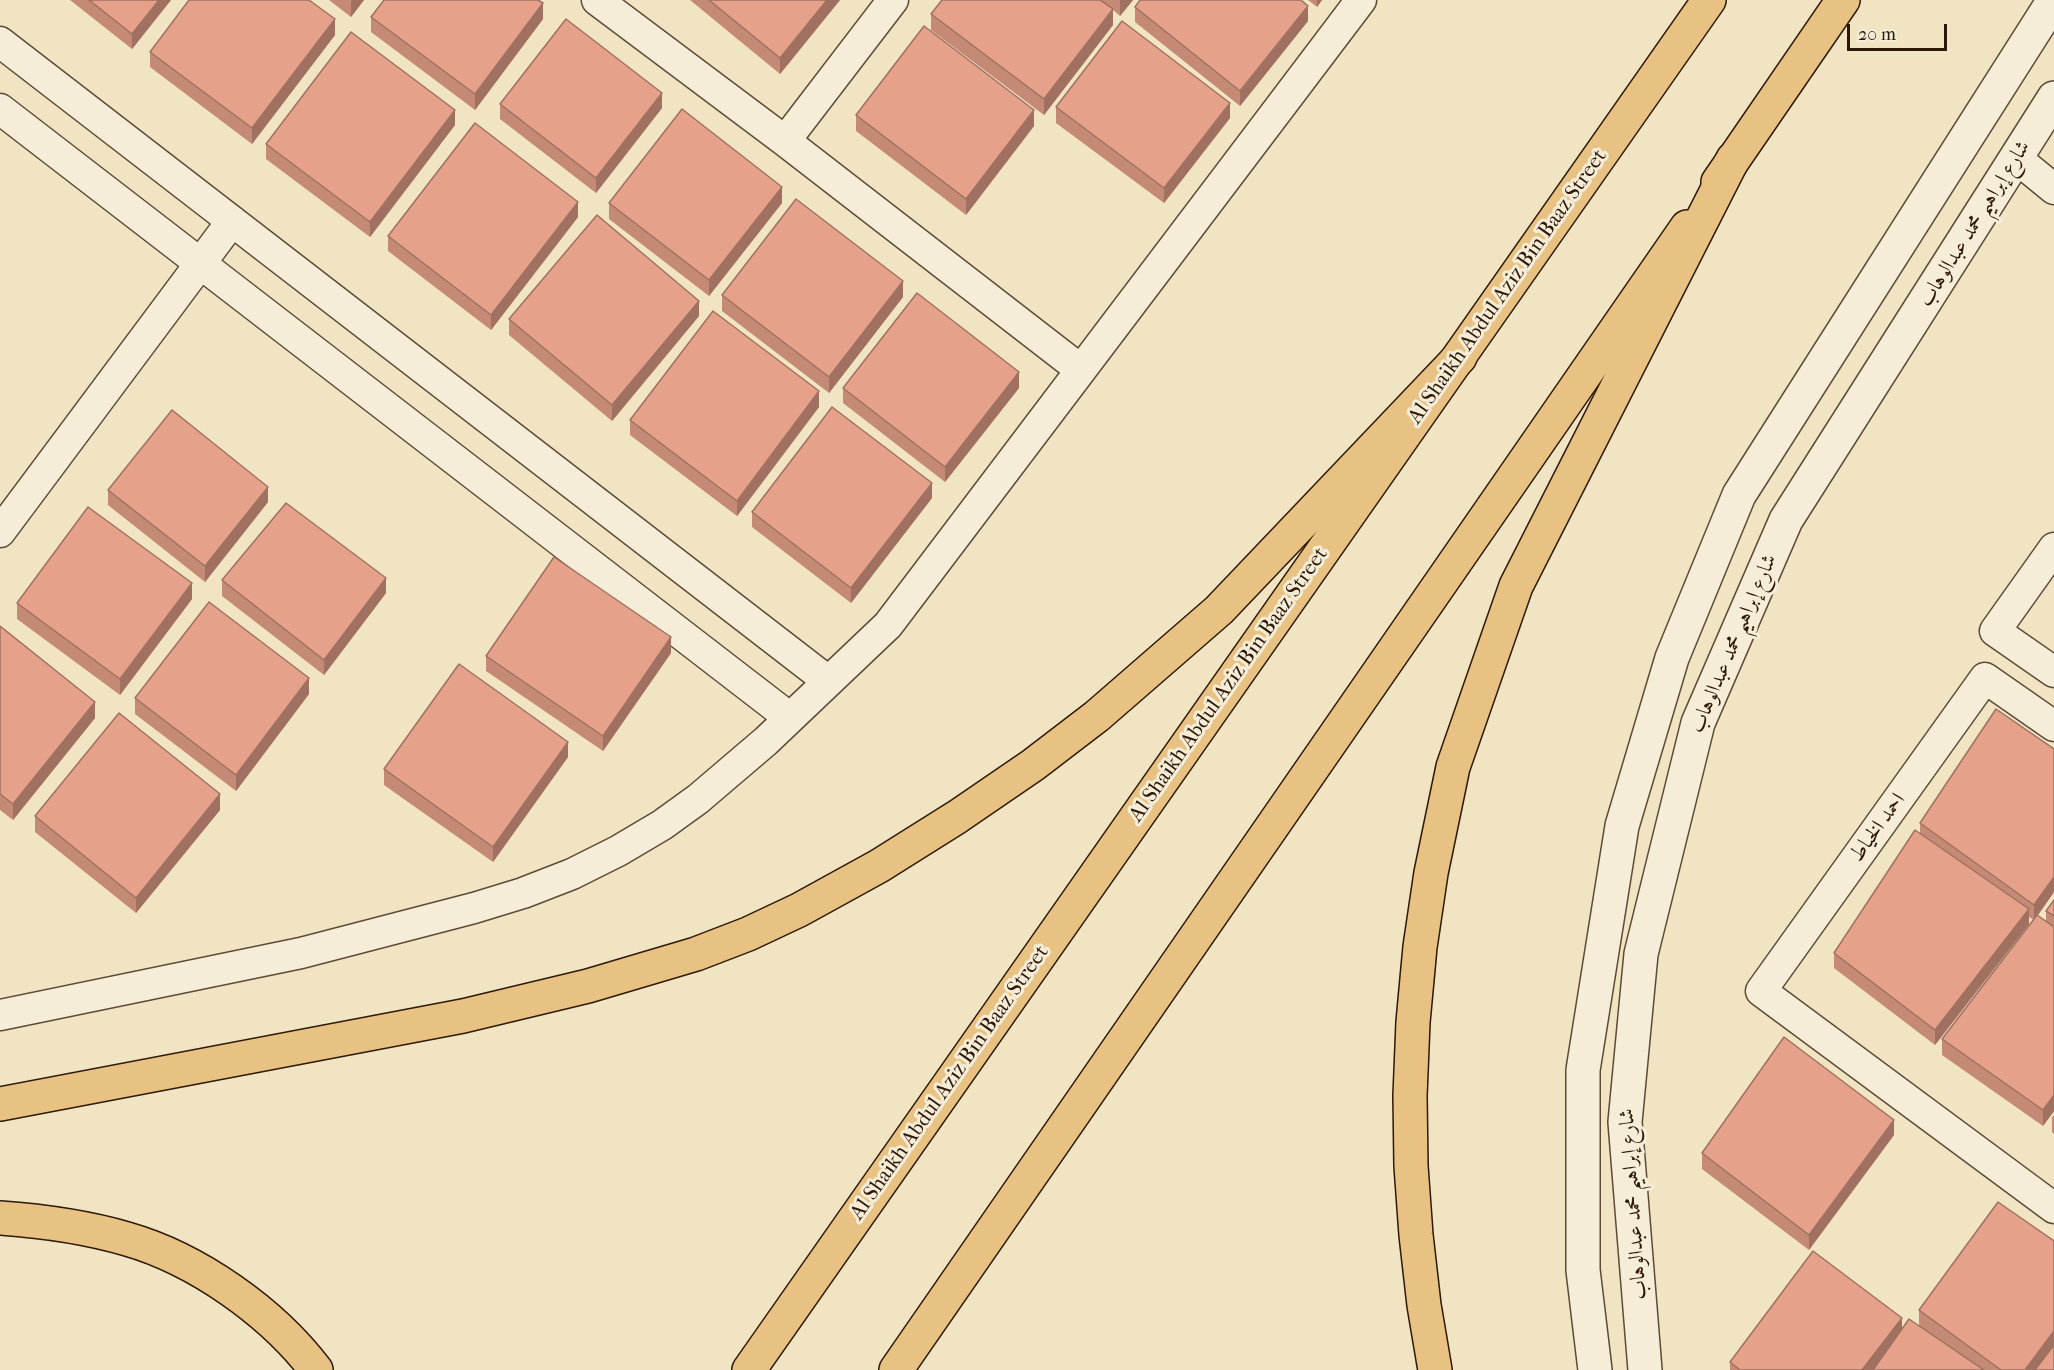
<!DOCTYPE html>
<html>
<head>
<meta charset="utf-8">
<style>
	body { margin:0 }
	#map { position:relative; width:2054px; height:1370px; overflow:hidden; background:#f0e4c3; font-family:"IM FELL French Canon",serif }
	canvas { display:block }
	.scale { position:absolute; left:1847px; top:24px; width:100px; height:27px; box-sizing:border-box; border:3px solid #2e1807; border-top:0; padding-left:8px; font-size:18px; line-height:21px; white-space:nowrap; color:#2e1807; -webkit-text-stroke:4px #f5edd8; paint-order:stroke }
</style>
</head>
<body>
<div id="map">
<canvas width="2054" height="1370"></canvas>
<div class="scale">20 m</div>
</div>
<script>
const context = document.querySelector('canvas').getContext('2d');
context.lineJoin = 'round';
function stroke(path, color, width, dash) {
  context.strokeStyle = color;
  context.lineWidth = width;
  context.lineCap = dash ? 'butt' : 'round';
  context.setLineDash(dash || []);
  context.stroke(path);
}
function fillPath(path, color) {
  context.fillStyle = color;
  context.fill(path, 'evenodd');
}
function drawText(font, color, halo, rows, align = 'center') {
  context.font = font + ' "IM FELL French Canon",Amiri,serif';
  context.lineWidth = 6;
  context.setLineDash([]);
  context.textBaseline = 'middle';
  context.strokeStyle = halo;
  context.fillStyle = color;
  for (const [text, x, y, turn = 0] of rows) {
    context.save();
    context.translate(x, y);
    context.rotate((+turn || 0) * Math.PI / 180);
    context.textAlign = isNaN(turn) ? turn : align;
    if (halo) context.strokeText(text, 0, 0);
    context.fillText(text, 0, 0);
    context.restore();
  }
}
const minor = new Path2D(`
	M597 0 785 141 1081 370
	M0 42 828 681
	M0 109 790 718
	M785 141 893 0
	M2016 158 2054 189
	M0 532 232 221
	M2054 548 1995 631 2054 672
	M2054 726 1985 678 1761 991 2054 1208
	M0 1015 301 953 474 908 523 893 572 874 618 851 662 825 698 799 766 741 888 625 1361 0`);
const tertiary = new Path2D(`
	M1595 1370 1583 1270V1070L1622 826 1672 658 1739 495 2054 0
	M1645 1370 1625 1122 1641 954 1698 723 1786 520 2054 98`);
const primary = new Path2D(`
	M1718 182 1843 0
	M749 1370 1709 0
	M896 1370 1687 227`);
const motorway = new Path2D(`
	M0 1104 463 1016 588 986 696 954 748 934 799 910 879 866 957 817 1033 765 1097 716 1219 610 1460 357
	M0 1218C42 1221 86 1227 127 1239 197 1259 272 1312 316 1370
	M1435 1370 1424 1305 1416 1235 1411 1166 1410 1096 1413 1022 1420 947 1431 873 1453 767 1516 586 1733 159`);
stroke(minor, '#5e4b36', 33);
stroke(tertiary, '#5e4b36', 36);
stroke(primary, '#2e1807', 36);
stroke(motorway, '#2e1807', 36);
stroke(minor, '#f5edd8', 30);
stroke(tertiary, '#f5edd8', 33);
stroke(primary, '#e8c282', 33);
stroke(motorway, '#e8c282', 33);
fillPath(new Path2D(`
	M70 0H171L132 49Z
	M329 0H364L351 17Z
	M690 0H840L780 74Z
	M942 0H1133L1120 16 1113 10V25L1044 115 931 30V14Z
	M1308 0H1322L1317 7Z
	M1135 7 1308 21 1240 106 1135 22Z
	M371 17 543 19 475 110 371 32Z
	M335 35 252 144 150 67V52Z
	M500 104 662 108 596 193 500 119Z
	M1056 107 1230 118 1164 203 1056 123Z
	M856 115 1034 126 966 215 856 131Z
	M455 125 370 237 266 159V144Z
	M609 203H782L709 296 609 219Z
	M578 217 491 330 388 251V236Z
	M722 295 903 297 829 393 722 311Z
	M699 316 612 421 509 335V319Z
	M843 388H1019L945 482 843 403Z
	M819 407 737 516 630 435V420Z
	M108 490 268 502 205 582 108 505Z
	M932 498 851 603 752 527V512Z
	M222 580 386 593 324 675 222 596Z
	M192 599 120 695 17 619V603Z
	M0 626 95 718 13 820 0 810Z
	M671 653 603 751 486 671V656Z
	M309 694 236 791 135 714V698Z
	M568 757 493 862 384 785V769Z
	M220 810 136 913 35 832V816Z
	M1920 823 2054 892 2037 916 2046 921V911L2054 900V1111L2043 1126 1942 1055V1039L2034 920 2029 917V924L1935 1045 1834 968V953L1920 833Z
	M2054 1115V1134L2052 1132V1117Z
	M1894 1135 1809 1250 1702 1169V1153Z
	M1919 1310 2054 1370H1730V1362L1919 1325Z`), '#c58a76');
fillPath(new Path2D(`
	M159 0H171L132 49V34Z
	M352 0H364L351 17V1Z
	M827 0H840L780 74V58Z
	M1121 0H1133L1120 16V0Z
	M1317 0H1322L1317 7Z
	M543 3V19L475 110V94Z
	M1308 6V21L1240 106V91Z
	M1113 9V25L1044 115V99Z
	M335 19V35L252 144V128Z
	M662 93V108L596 193V178Z
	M1230 103V118L1164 203V188Z
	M455 110V125L370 237V222Z
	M1034 110V126L966 215V199Z
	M782 187V203L709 296V280Z
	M578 202V217L491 330V315Z
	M903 281V297L829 393V377Z
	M699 301V316L612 421V405Z
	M1019 372V388L945 482V467Z
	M819 391V407L737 516V501Z
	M932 483V498L851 603V588Z
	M268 487V502L205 582V566Z
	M386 578V593L324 675V660Z
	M192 583V599L120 695V679Z
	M671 637V653L603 751V736Z
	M309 678V694L236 791V775Z
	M95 702V718L13 820V804Z
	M568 742V757L493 862V847Z
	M220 794V810L136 913V898Z
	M2054 877V892L2034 921V905Z
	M2029 909V924L1935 1045V1030Z
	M2054 1095V1111L2043 1126V1110Z
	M1894 1120V1135L1809 1250V1235Z
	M1902 1318V1333L1874 1370H1862Z
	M2054 1331V1346L2036 1370H2025Z`), '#a07160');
const building = new Path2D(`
	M89 0H159L132 34Z
	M189 0H309L335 19 252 128 150 52Z
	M384 0H538L543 3 475 94 371 17Z
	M709 0H827L780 58Z
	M942 0H1100L1113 9 1044 99 931 14Z
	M1140 0H1301L1308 6 1240 91 1135 7Z
	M566 19 662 93 596 178 500 104Z
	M1122 21 1230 103 1164 188 1056 107Z
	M924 26 1034 110 966 199 856 115Z
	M351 32 455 110 370 222 266 144Z
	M682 109 782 187 709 280 609 203Z
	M475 123 578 202 491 315 388 236Z
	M796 199 903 281 829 377 722 295Z
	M597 215 699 301 612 405 509 319Z
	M917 293 1019 372 945 467 843 388Z
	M713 311 819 391 737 501 630 420Z
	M832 407 932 483 851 588 752 512Z
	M172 410 268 487 205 566 108 490Z
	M286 503 386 578 324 660 222 580Z
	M88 507 192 583 120 679 17 603Z
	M554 557 671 637 603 736 486 656Z
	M209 602 309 678 236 775 135 698Z
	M0 626 95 702 13 804 0 794Z
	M459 664 568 742 493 847 384 769Z
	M1996 709 2054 749V877L2034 905 1920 823Z
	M119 713 220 794 136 898 35 816Z
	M1915 830 2029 909 1935 1030 1834 953Z
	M2054 900V916L2046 911Z
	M2037 915 2054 927V1095L2043 1110 1942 1039Z
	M1784 1037 1894 1120 1809 1235 1702 1153Z
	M1998 1202 2054 1241V1331L2025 1370H2001L1919 1310Z
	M1813 1251 1902 1318 1862 1370H1740L1730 1362Z
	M1909 1319 1984 1370H1873Z
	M2054 1345V1370H2035Z`);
fillPath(building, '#e5a189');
stroke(building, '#a07160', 1.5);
drawText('21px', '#2e1807', '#f5edd8', [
	["شارع إبراهيم محمد عبدالوهاب",1975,224,-58],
	["Al Shaikh Abdul Aziz Bin Baaz Street",1508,287,-55],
	["شارع إبراهيم محمد عبدالوهاب",1734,644,-67],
	["Al Shaikh Abdul Aziz Bin Baaz Street",1229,685,-55],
	["احمد الخياط",1878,828,-54],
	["Al Shaikh Abdul Aziz Bin Baaz Street",950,1083,-55],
	["شارع إبراهيم محمد عبدالوهاب",1634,1204,-94]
]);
</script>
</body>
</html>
